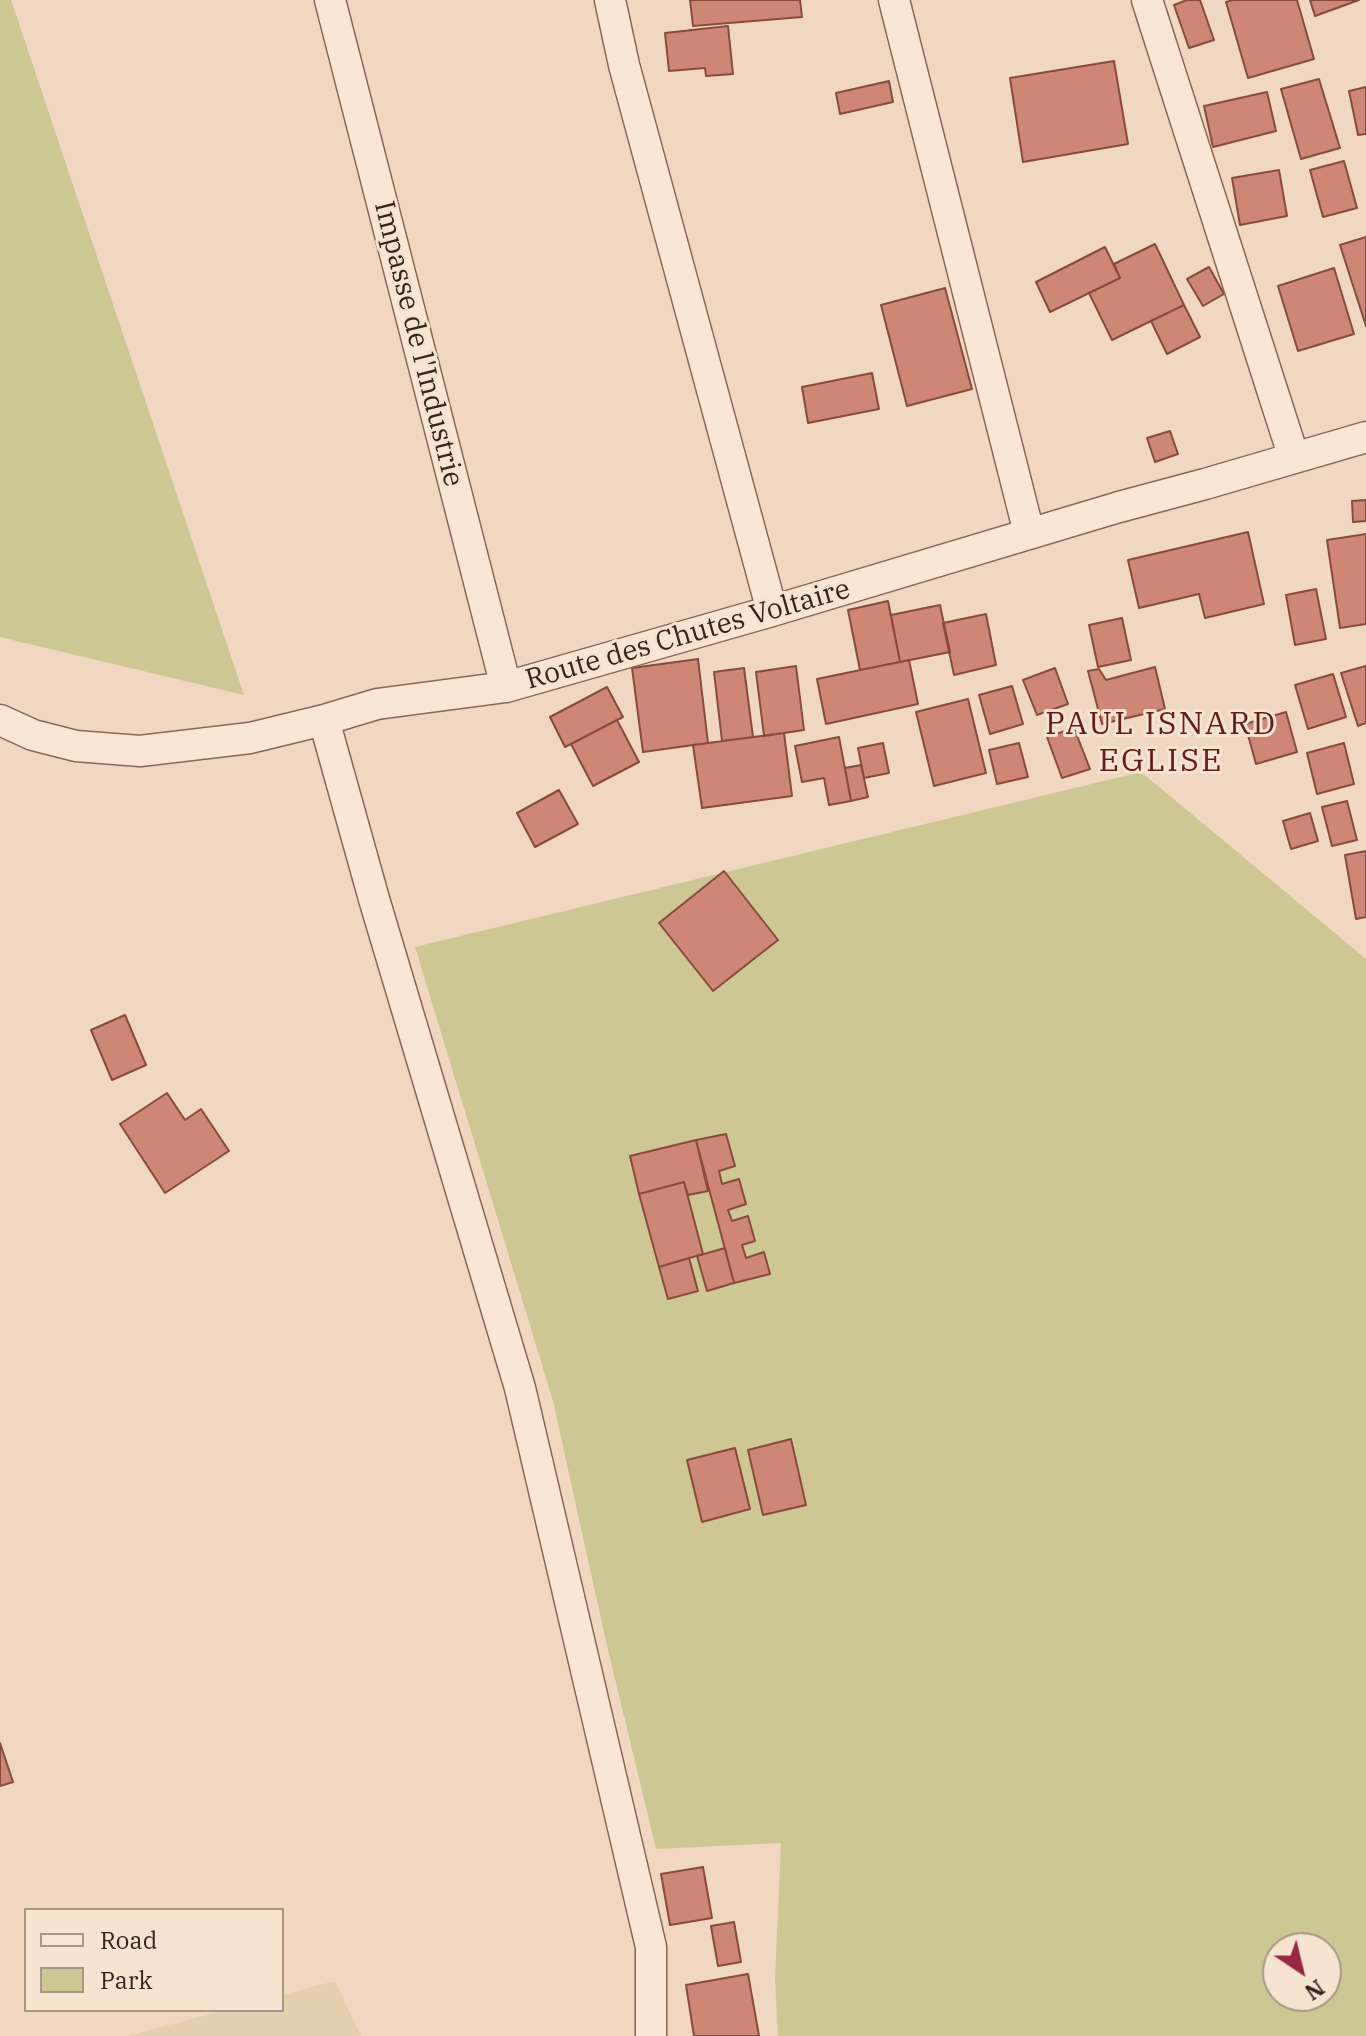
<!DOCTYPE html>
<html>
<head>
<meta charset="utf-8">
<style>
	body { margin:0 }
	#map { position:relative; width:1366px; height:2036px; overflow:hidden; background:#efd7c1; font-family:"IBM Plex Serif",serif }
	canvas { display:block }
	.legend { position:absolute; left:24px; top:1908px; width:260px; height:104px; box-sizing:border-box; background:#f6e3d0; border:2px solid #aa9788; margin:0; padding:10px 14px; list-style:none; font-size:24px; color:#37241d }
	.legend li { display:flex; align-items:center; gap:16px; height:40px }
	.legend b { width:40px; border:2px solid #aa9788 }
	.north { position:absolute; left:1262px; top:1932px; width:80px; height:80px; box-sizing:border-box; background:#f6e3d0; border:2px solid #aa9788; border-radius:50%; rotate:145deg; font-size:22px; font-weight:700; line-height:32px; text-align:center; color:#37241d }
	.north::after { content:''; display:block; margin:auto; width:28px; height:36px; background:#982740; clip-path:polygon(50% 0,100% 100%,50% 72%,0 100%) }
</style>
</head>
<body>
<div id="map">
<canvas width="1366" height="2036"></canvas>
<ul class="legend">
<li><b style="height:10px;background:#f9e6d4"></b>Road</li>
<li><b style="height:22px;background:#cdc794"></b>Park</li>
</ul>
<div class="north">N</div>
</div>
<script>
const context = document.querySelector('canvas').getContext('2d');
context.lineJoin = 'round';
function fillPath(path, color) {
  context.fillStyle = color;
  context.fill(path, 'evenodd');
}
function stroke(path, color, width, dash) {
  context.strokeStyle = color;
  context.lineWidth = width;
  context.lineCap = dash ? 'butt' : 'round';
  context.setLineDash(dash || []);
  context.stroke(path);
}
function drawText(font, color, halo, rows, align = 'center') {
  context.font = font + ' "IBM Plex Serif",serif';
  context.lineWidth = 6;
  context.setLineDash([]);
  context.textBaseline = 'middle';
  context.strokeStyle = halo;
  context.fillStyle = color;
  for (const [text, x, y, turn = 0] of rows) {
    context.save();
    context.translate(x, y);
    context.rotate((+turn || 0) * Math.PI / 180);
    context.textAlign = isNaN(turn) ? turn : align;
    if (halo) context.strokeText(text, 0, 0);
    context.fillText(text, 0, 0);
    context.restore();
  }
}
fillPath(new Path2D(`
	M335 1981 361 2036H127L226 2010H282V1995Z`), '#e4d0ae');
fillPath(new Path2D(`
	M0 0H11L244 695 0 637Z
	M1141 772 1366 959V2036H778L775 1979 781 1843 656 1849 605 1637 553 1401 415 947ZM1278 1948H1326V1996H1278Z`), '#cdc794');
const building = new Path2D(`
	M690 0H800L802 17 693 26Z
	M1187 0H1200L1214 40 1189 48 1174 5Z
	M1233 0H1297L1314 59 1248 78 1226 2Z
	M1310 0H1359L1315 16Z
	M728 26 733 74 706 76 705 68 669 71 665 33Z
	M1114 61 1128 144 1023 162 1010 78Z
	M1319 79 1340 148 1301 159 1281 89Z
	M889 81 893 102 840 114 836 93Z
	M1366 87V134L1358 135 1349 91Z
	M1267 92 1276 131 1213 147 1204 106Z
	M1344 161 1357 208 1323 217 1310 170Z
	M1279 170 1287 216 1240 225 1232 178Z
	M1366 237V326L1340 245Z
	M1155 244 1184 305 1112 340 1089 293 1120 278 1114 264Z
	M1105 247 1120 278 1050 312 1036 282Z
	M1209 267 1224 294 1203 306 1187 279Z
	M1334 268 1354 334 1298 351 1278 286Z
	M945 288 972 389 907 406 881 305Z
	M1184 305 1200 337 1167 354 1151 321Z
	M872 373 879 409 808 423 802 387Z
	M1170 431 1178 454 1155 462 1147 438Z
	M1366 500V521L1353 522 1352 501Z
	M1248 532 1264 604 1205 618 1199 594 1139 608 1128 560Z
	M1366 534V624L1340 628 1327 540Z
	M1316 589 1326 639 1295 645 1286 595Z
	M888 601 900 662 860 670 848 610Z
	M940 605 950 652 900 662 891 615Z
	M986 614 996 665 954 675 943 623Z
	M1122 618 1131 660 1098 667 1089 625Z
	M698 659 708 743 643 752 632 668Z
	M909 660 918 704 826 724 817 679Z
	M796 666 804 730 764 736 756 672Z
	M1366 666V723L1358 726 1341 673Z
	M1155 667 1165 709 1102 724 1088 671 1099 669 1106 680Z
	M744 668 753 737 722 741 714 672Z
	M1055 668 1068 704 1037 715 1023 680Z
	M1333 674 1346 717 1308 729 1295 685Z
	M1012 686 1023 724 990 734 979 695Z
	M607 687 623 717 565 747 550 717Z
	M968 699 986 773 934 786 916 712Z
	M1286 712 1297 752 1256 764 1245 724Z
	M617 720 639 762 593 786 571 744Z
	M1074 728 1090 769 1062 778 1047 737Z
	M784 733 792 796 702 808 693 745Z
	M839 737 851 801 829 805 824 778 802 782 795 746Z
	M883 743 889 773 864 778 858 748Z
	M1019 743 1028 777 997 784 989 750Z
	M1344 743 1354 784 1317 794 1307 753Z
	M861 765 868 797 851 801 845 768Z
	M559 790 578 824 535 847 517 813Z
	M1347 801 1357 840 1332 846 1322 807Z
	M1310 813 1318 841 1291 849 1283 821Z
	M1366 851V917L1356 919 1345 855Z
	M724 871 778 940 713 991 659 923Z
	M125 1015 146 1065 112 1080 91 1030Z
	M167 1093 185 1120 201 1109 229 1151 165 1193 120 1124Z
	M726 1134 735 1166 719 1171 722 1184 739 1179 746 1204 728 1210 732 1221 748 1216 755 1241 742 1245 746 1258 764 1252 770 1274 734 1283 696 1140Z
	M696 1140 708 1191 688 1195 684 1182 639 1194 630 1156Z
	M684 1182 703 1254 659 1267 639 1194Z
	M725 1248 734 1283 707 1291 697 1256Z
	M689 1258 698 1291 668 1299 659 1267Z
	M791 1439 806 1505 763 1515 748 1450Z
	M735 1448 750 1509 702 1522 687 1460Z
	M0 1743 13 1782 0 1786Z
	M703 1867 712 1918 670 1925 661 1874Z
	M734 1922 741 1962 718 1966 711 1926Z
	M748 1974 759 2036H694L686 1985Z`);
fillPath(building, '#ce8776');
stroke(building, '#884b3d', 2);
const street = new Path2D(`
	M330 0 506 687
	M610 0 624 65 772 611
	M894 0 1029 533
	M1147 0 1294 458
	M0 720 33 735 76 746 140 751 250 738 324 720 377 704 506 687 772 611 1119 507 1205 484 1366 437
	M324 720 374 899 520 1388 651 1947V2036`);
stroke(street, '#886758', 33);
stroke(street, '#f9e6d4', 30);
drawText('28px', '#37241d', '#f6e3d0', [
	["Impasse de l'Industrie",418,344,76],
	["Route des Chutes Voltaire",688,635,-16]
]);
context.letterSpacing = '2px';
drawText('32px', '#651b1c', '#f6e3d0', [
	["PAUL ISNARD",1161,725],
	["EGLISE",1161,762]
]);
context.letterSpacing = '0px';
</script>
</body>
</html>
